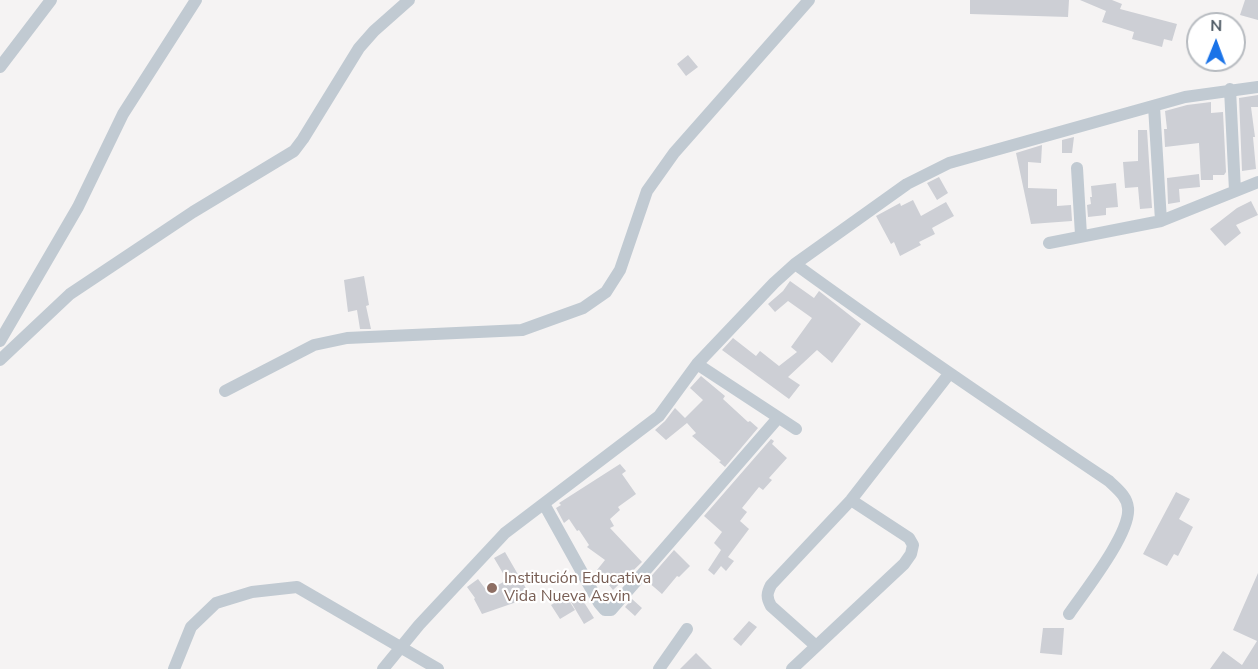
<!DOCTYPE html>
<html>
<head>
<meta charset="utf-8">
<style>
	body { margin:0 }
	#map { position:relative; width:1258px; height:669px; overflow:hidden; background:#f5f3f3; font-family:"Nunito Sans",sans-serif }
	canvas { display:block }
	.north { position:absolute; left:1186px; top:12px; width:60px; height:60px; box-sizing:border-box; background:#fff; border:2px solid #b7bbc0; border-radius:50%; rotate:1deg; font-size:16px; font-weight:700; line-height:24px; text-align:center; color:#4a5661 }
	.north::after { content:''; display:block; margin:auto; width:21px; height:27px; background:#1a73e8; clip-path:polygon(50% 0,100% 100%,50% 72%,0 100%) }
</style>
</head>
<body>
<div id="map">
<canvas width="1258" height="669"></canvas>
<div class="north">N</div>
</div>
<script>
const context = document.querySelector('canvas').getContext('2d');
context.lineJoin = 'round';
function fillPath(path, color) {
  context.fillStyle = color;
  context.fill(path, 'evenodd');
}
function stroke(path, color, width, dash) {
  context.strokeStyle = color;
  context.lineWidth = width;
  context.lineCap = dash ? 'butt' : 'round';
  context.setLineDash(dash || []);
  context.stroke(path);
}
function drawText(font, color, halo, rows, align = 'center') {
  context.font = font + ' "Nunito Sans",sans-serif';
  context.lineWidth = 4.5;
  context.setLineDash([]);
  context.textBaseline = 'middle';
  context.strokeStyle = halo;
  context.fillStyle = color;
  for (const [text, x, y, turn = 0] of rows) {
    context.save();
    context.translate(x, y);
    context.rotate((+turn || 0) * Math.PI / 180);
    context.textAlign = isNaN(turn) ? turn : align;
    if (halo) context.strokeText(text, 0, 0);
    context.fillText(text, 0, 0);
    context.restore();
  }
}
fillPath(new Path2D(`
	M970 0H1069L1068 17 970 14Z
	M1080 0H1112L1122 4 1120 9 1177 24 1172 41 1164 39 1162 47 1132 39 1134 32 1102 22 1106 11Z
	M1245 0H1258V20L1240 15Z
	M688 55 698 67 686 76 677 64Z
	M1258 95V107H1251L1255 137H1253L1256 169 1242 171 1239 98Z
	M1211 102V113L1223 112 1226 172 1224 175H1213V180H1201L1199 143 1165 147 1164 129H1167L1165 111 1187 105Z
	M1138 130H1147L1152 208 1140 209 1138 187 1125 188 1123 162 1138 161Z
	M1074 137 1072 153H1062V140Z
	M1042 145 1041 163 1028 162V188L1057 189V206L1071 205 1072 221 1031 224 1016 153Z
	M1199 174 1200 187 1179 189 1180 202 1168 204 1167 178Z
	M939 177 948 193 937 200 927 183Z
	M1116 183 1118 207 1106 208V215L1088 217 1087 205 1091 204 1090 197H1092L1091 186Z
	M913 200 921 216 946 202 954 216 932 228 935 234 919 242 921 245 900 256 894 242 891 244 876 216 900 203 901 206Z
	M1251 201 1258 215 1236 225 1241 233 1225 246 1210 229 1237 208Z
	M364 276 369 305 366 306 371 329H360L357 310 348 312 344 280Z
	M790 281 814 298 819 291 861 324 832 363 817 350 788 377 800 385 789 399 722 350 733 338 756 356 760 351 779 366 797 352 791 347 812 318 788 301 775 312 768 304 783 291Z
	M701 376 725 396 723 399 748 422 750 421 758 428 725 467 719 462 721 461 692 436 696 433 687 423 666 440 655 430 665 421 675 408 685 418 703 400 690 388Z
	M771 439 774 441 772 444 787 458 769 478 772 480 763 490 759 487 742 508 747 512 740 521 749 529 728 557 734 561 726 571 721 566 714 575 708 570 721 550 714 543 722 532 704 516Z
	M620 464 626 471 622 474 636 494 618 507 620 510 610 519 614 526 610 528 642 562 613 590 597 570 605 560 587 547 589 545 579 530 577 531 569 519 564 523 556 508 561 505 559 503Z
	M1176 492 1190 499 1179 519 1193 527 1178 556 1174 554 1167 566 1143 554Z
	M674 550 690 566 679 577 677 576 662 594 647 581Z
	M505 552 531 597 482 614 474 599 475 598 467 587 478 579 487 591 507 580 494 558Z
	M1258 573V669H1210L1223 651 1242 665 1257 641 1233 630Z
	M566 596 575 610 560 619 551 605Z
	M580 596 594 618 584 624 571 602Z
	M632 599 642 608 635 616 625 607Z
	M749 621 757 627 741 646 733 639Z
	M1043 628H1064L1062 655 1040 653Z
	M696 653 712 669H680Z`), '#cdcfd5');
stroke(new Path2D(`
	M0 67 51 0
	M1230 89 1235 191
	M1154 106 1161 221
	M1077 168 1081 235
	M1049 243 1161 221 1258 182
	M795 264C898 339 1003 410 1109 481 1117 489 1127 496 1128 508 1131 533 1084 592 1069 614
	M0 341 78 207 123 114 196 0
	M0 360 70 294 193 212 294 151 303 139 359 48 374 31 409 0
	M697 364 796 429
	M225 391 314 345 347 338 522 330 583 308 606 292 620 270 647 191 674 153 809 0
	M544 504 599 603 605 610H611L778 418
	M816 646 771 606C766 597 767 593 771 585L851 500 949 374
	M174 669 191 627 216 603 252 592 297 587 438 669
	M383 669 419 625 505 533 659 416 697 364 774 283 795 264 907 184 949 163 1185 97 1258 87
	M659 669 687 629
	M792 669 904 564 911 554 913 545 909 538 851 500`), '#c1cad2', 12);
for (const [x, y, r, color] of [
	[492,588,6,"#8d6e63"]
]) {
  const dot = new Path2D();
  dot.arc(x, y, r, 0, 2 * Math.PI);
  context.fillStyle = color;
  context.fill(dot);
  stroke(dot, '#fff', 2);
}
drawText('16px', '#785e54', '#fff', [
	["Institución Educativa",504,579],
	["Vida Nueva Asvin",504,597]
], 'left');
</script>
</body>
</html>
